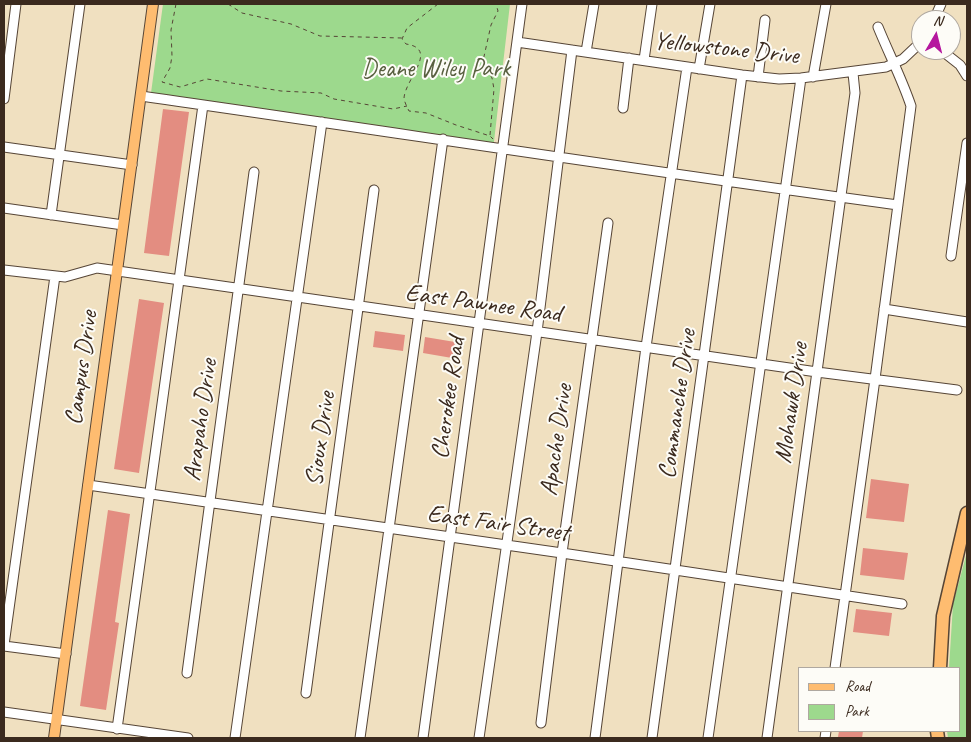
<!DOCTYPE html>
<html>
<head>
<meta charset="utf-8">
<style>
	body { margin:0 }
	#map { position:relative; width:971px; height:742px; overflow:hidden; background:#f0e0c0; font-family:Caveat,sans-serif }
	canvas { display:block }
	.frame { position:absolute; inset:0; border:5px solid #3b2a1e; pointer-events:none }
	.legend { position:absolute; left:798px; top:667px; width:162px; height:65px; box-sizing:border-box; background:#fdfcf7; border:1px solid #afa8a0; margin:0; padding:6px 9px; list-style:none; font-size:15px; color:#3b2a1e }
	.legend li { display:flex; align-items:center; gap:10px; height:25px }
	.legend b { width:25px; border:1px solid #afa8a0 }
	.north { position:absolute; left:911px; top:10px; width:50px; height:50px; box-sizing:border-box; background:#fdfcf7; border:1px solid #afa8a0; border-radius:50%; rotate:8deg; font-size:14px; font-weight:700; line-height:20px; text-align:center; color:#3b2a1e }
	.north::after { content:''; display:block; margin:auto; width:18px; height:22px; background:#b5179e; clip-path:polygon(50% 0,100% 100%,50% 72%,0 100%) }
</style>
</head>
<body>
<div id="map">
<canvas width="971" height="742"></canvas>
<div class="frame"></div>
<ul class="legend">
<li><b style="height:6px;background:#febc70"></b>Road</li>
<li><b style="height:14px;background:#9dd98d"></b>Park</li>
</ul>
<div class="north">N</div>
</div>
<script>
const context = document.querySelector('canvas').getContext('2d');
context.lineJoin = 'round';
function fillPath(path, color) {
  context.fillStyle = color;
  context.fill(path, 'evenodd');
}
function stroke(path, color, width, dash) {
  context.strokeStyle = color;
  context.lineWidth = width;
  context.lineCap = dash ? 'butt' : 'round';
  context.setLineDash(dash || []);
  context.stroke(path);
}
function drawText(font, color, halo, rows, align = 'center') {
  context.font = font + ' Caveat,sans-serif';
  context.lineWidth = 4;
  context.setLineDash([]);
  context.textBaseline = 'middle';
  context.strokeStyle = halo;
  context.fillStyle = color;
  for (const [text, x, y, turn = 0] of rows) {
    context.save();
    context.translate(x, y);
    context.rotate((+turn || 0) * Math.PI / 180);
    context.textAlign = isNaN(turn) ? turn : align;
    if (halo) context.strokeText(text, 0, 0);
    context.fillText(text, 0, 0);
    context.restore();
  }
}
fillPath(new Path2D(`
	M163 4H510L493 150 151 93Z
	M967 552V738H948L947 731H960V668H949L953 604Z`), '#9dd98d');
fillPath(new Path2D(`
	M163 109 189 112 169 256 144 253Z
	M139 299 164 303 139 473 114 469Z
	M375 331 405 335 403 351 373 347Z
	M425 337 455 342 452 358 423 353Z
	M871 479 909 484 904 522 866 518Z
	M108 510 130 514 115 622 119 623 106 710 80 706Z
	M863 548 908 553 904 580 860 575Z
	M856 609 892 613 889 636 853 632Z
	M839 731H863L862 738 838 737Z`), '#e38d81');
const minor = new Path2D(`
	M934 20 941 4
	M517 42 742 75 779 79 801 78 886 67 903 59 921 42
	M941 50 960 65 967 76
	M586 52 594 4
	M644 60 652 4
	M699 69 710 4
	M758 77 765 20
	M813 77 826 4
	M141 96C393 132 645 171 898 205
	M4 99 16 4
	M623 108 629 58
	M4 147 132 165
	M4 208 123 225
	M51 215 80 4
	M951 256 967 143
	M4 270 65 277 97 268 817 372 957 390
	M884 309 967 322
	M88 485 562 553 902 604
	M4 645 55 276
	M4 646 66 654
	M835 668 875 379 911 106C902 79 889 54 878 27
	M187 673 254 172
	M306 693 374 190
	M4 712 188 738
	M541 723 562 553 608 223
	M117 729C145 521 176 313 203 105
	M235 738 322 122
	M360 738 443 139
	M423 738 522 4
	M479 738 537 332 572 50
	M595 738 646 347 687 67
	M652 738 742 75
	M708 738 801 78
	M767 738 855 93 853 73
	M825 738 826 731`);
const major = new Path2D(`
	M54 738 153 4`);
const highway = new Path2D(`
	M940 668 943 616 967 513
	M937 731 938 738`);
stroke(minor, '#564536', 11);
stroke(major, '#564536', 12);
stroke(highway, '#564536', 15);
stroke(new Path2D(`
	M176 4 171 30 172 56 170 68 162 82 180 87 207 79 281 91 321 93 334 99 393 109 407 106
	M228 4 242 13 291 24 320 36 402 38
	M438 4 407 28 402 39 406 44C440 49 404 80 404 99 405 103 407 107 409 111L426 113 456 125 490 136 493 139
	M490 135 494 89 492 78 483 61 491 25 498 11 496 4`), '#564536', 1, [4, 4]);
stroke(minor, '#fff', 9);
stroke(major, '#febc70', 10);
stroke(highway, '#febc70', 12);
drawText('25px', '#3b2a1e', '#fdfcf7', [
	["Yellowstone Drive",726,49,6],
	["East Pawnee Road",483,304,8],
	["Campus Drive",82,368,-82],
	["Cherokee Road",449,398,-82],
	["Mohawk Drive",792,403,-82],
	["Commanche Drive",678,404,-82],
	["Arapaho Drive",201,420,-82],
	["Sioux Drive",321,439,-82],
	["Apache Drive",557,440,-82],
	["East Fair Street",498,524,8]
]);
drawText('25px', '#585f3f', '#fdfcf7', [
	["Deane Wiley Park",436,69]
]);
</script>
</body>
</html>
